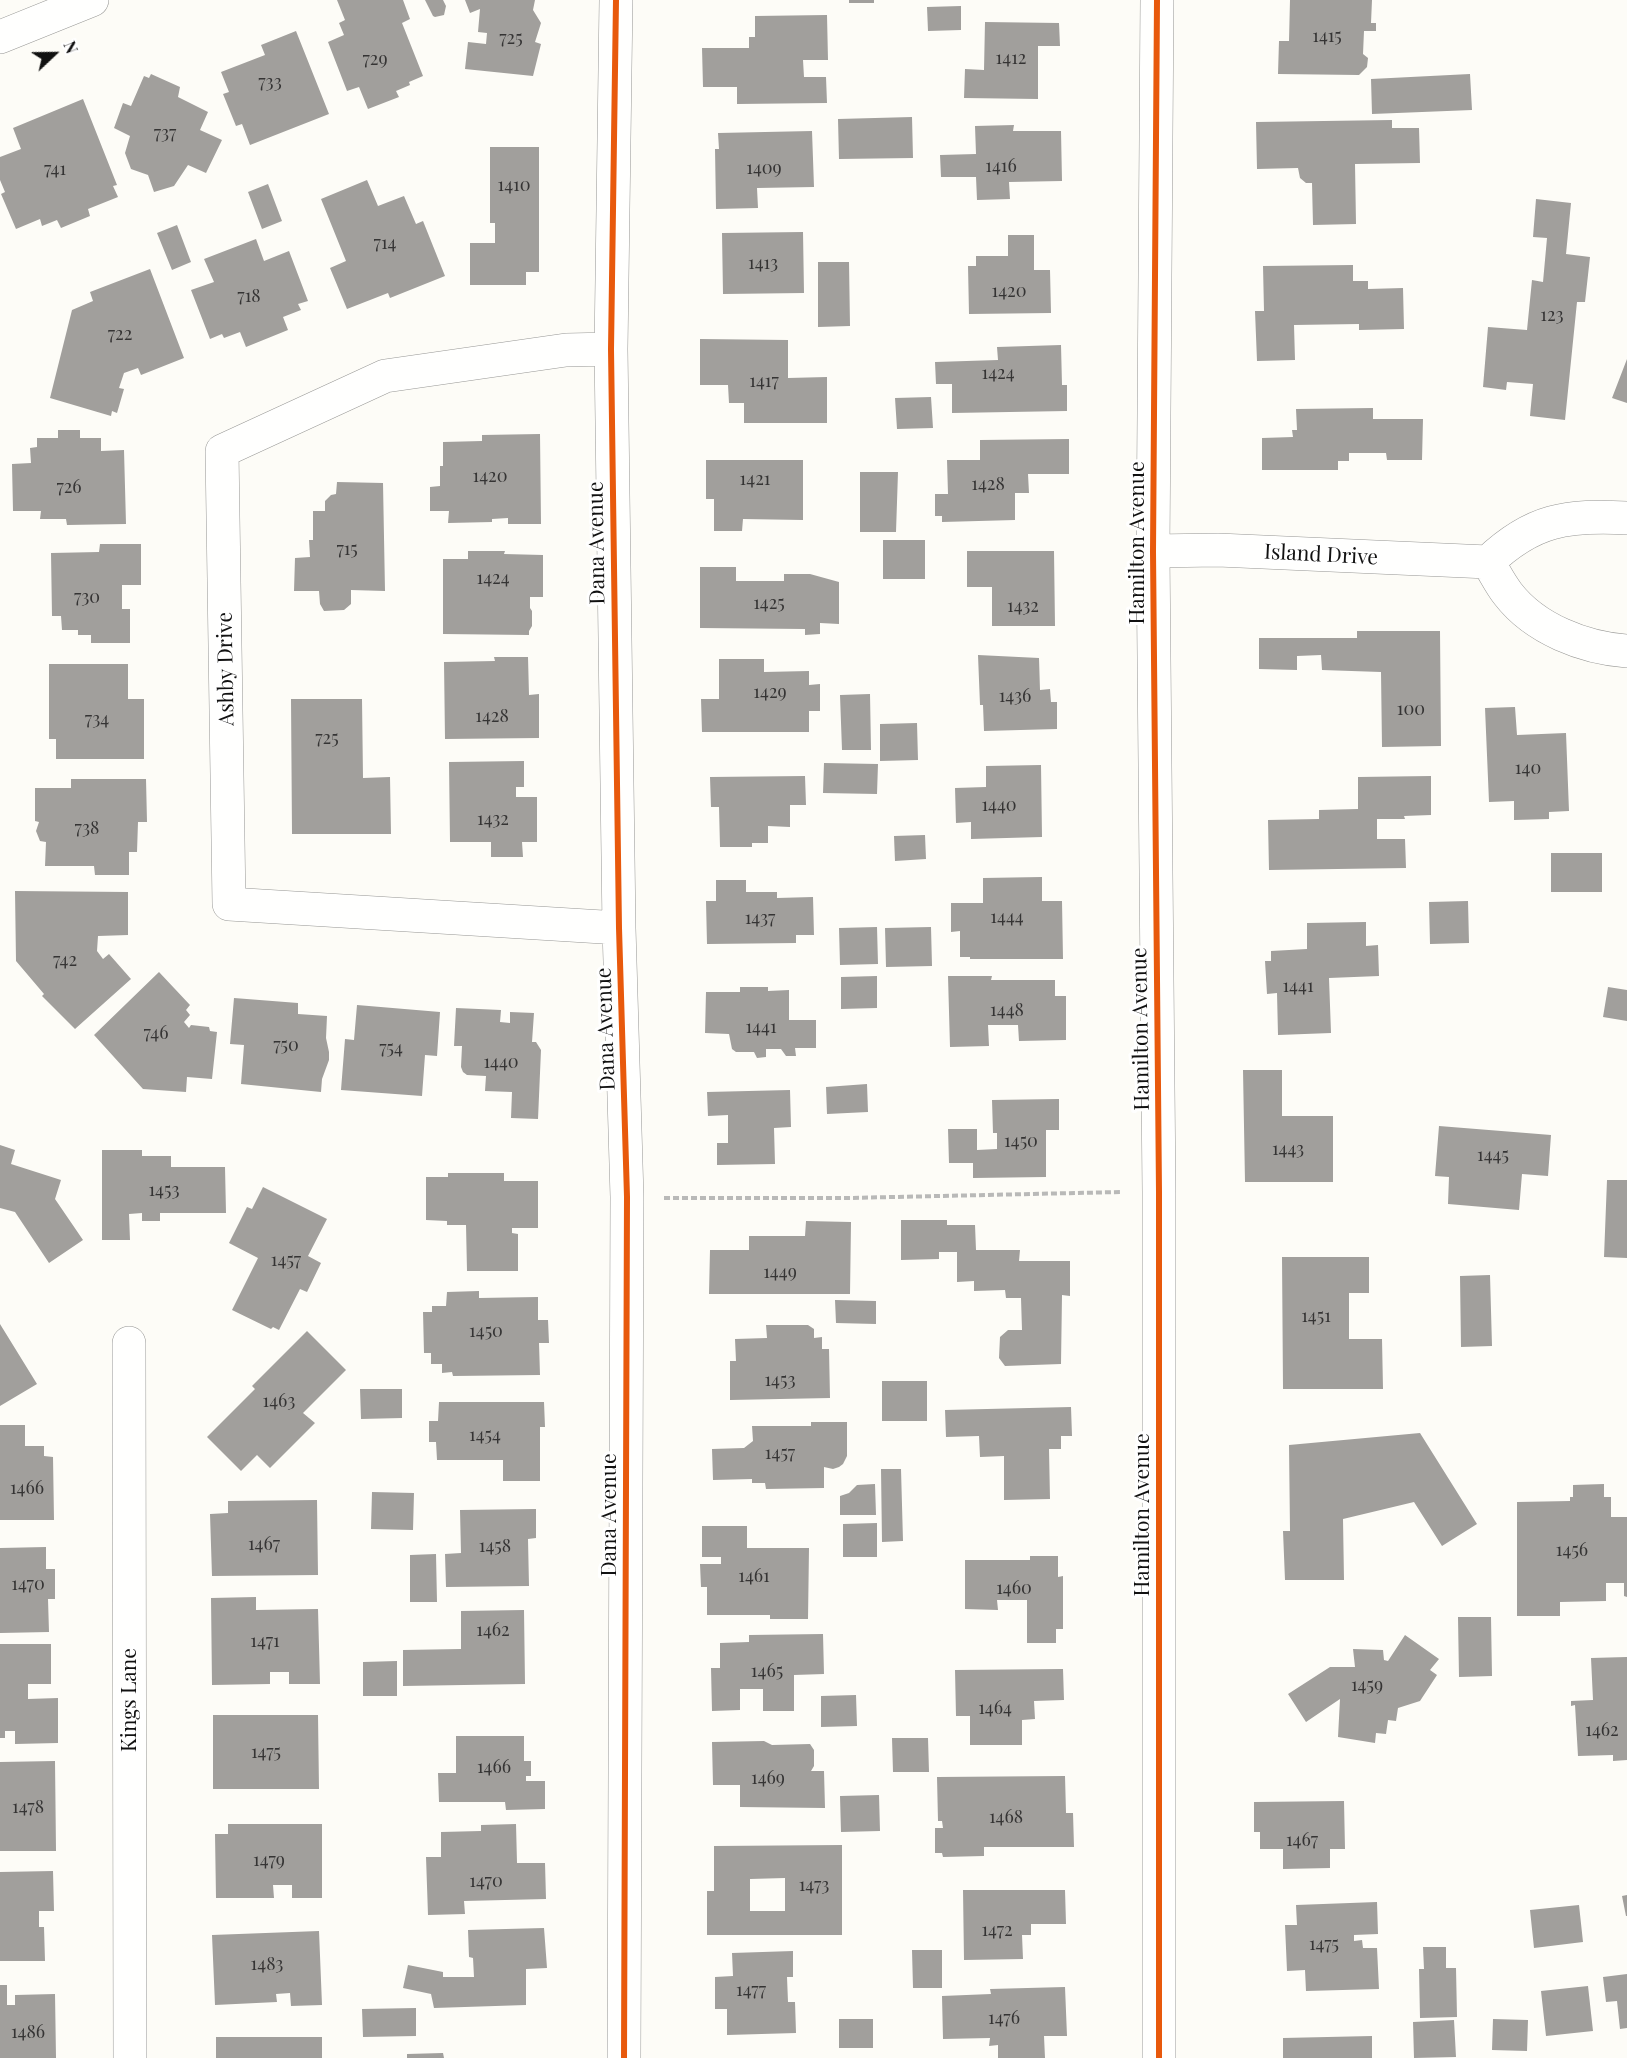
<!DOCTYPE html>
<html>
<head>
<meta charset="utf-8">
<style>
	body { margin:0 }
	#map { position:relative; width:1627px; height:2058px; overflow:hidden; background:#fdfcf7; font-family:"Playfair Display",serif }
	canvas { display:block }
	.north { position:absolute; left:24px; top:24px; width:60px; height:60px; -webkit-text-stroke:4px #fff; paint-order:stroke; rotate:68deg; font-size:16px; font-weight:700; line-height:24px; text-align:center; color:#111 }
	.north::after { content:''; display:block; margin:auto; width:21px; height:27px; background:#111; clip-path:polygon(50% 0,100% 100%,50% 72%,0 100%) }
</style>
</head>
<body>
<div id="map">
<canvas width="1627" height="2058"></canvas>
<div class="north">N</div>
</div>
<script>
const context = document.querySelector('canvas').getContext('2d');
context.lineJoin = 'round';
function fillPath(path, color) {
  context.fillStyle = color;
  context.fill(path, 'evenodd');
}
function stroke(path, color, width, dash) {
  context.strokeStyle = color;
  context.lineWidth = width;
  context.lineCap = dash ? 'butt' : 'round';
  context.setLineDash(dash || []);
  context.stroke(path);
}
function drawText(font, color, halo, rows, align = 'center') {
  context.font = font + ' "Playfair Display",serif';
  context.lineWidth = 6;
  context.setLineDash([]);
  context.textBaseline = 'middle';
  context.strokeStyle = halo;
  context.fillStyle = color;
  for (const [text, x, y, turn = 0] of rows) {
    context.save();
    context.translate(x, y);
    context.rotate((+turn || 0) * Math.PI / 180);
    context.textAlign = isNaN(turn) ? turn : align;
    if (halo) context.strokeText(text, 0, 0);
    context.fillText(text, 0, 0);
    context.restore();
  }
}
fillPath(new Path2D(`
	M337 0H403L410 19 402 23 423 76 409 82 410 85 396 91 399 97 368 109 359 87 347 91 328 42 344 35 339 23 345 20Z
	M425 0H443L446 6 444 15 435 17 433 16Z
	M465 0H535L533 10 541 23 535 42 541 44 533 76 465 69 468 42 486 44 487 33 478 32 480 9 470 13Z
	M849 0H874V3H849Z
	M1290 0H1372L1371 23H1376V31H1364L1363 54 1368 58 1367 67 1359 75 1278 74 1279 41H1289Z
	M961 6V30L928 31 927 7Z
	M827 15 828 60H803L804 77H826L827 103 737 104V87H703L702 48H749V37H755V16Z
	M985 22 1059 23 1060 46H1038V99L964 98 965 69 984 70Z
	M296 31 329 114 250 145 242 124 236 126 223 94 229 92 221 72 265 55 261 45Z
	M151 74 180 87 178 97 208 112 200 130 222 140 206 173 188 165 174 186 154 192 148 175 131 169 125 153 130 136 114 128 123 103 131 106 144 76 149 78Z
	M1470 74 1472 110 1372 114 1371 79Z
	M83 99 117 185 113 186 118 197 88 209 90 216 61 228 57 220 42 226 40 219 16 229 1 194 5 192 0 180V157L21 149 13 128Z
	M912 117 913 158 839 159 838 119Z
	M1392 120V128H1419L1420 163 1355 164 1356 224 1313 225 1312 183H1306L1300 178 1298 168 1257 169 1256 122Z
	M1014 125 1013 131H1061L1062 181 1009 182 1010 199 977 200 976 177H941L940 155 976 154 975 126Z
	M812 131 814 187 757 188 758 208 716 209 715 149H719L718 133Z
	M490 147H539V272H526V285H470V243H495V223H490Z
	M367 180 378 206 404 196 416 224 423 221 445 276 390 298 388 293 347 309 330 268 346 261 321 199Z
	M268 184 282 221 262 229 248 192Z
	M1536 199 1571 203 1566 254 1590 257 1585 302H1577L1565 420 1530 416 1533 384 1507 382 1506 390 1483 387 1488 327 1527 330 1532 280 1543 282 1547 238 1533 237Z
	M177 225 191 262 172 270 157 233Z
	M803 232 804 293 723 294 722 233Z
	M1008 235H1034V270H1050L1051 313 969 314 968 266H976V256H1008Z
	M256 239 264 261 289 251 308 301 298 304 301 310 283 317 288 330 246 347 240 332 224 338 222 334 210 339 191 290 214 282 204 259Z
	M818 262H849L850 326 818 327Z
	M1353 265V281H1368V289L1403 288 1404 329 1359 330V324L1294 325 1295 360 1257 361 1255 311H1264L1263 266Z
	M150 269 184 358 141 375 138 368 124 373 119 388 124 389 117 413 112 411 111 416 50 398 72 310 93 301 90 292Z
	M700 339 788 340V378L827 377V423H744V403H729L728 385H700Z
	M1061 345 1062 385H1067V411L952 413V384H936L935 362 998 360 997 347Z
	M1627 359V403L1612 398Z
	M931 397 933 428 897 429 895 398Z
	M1373 408V419H1423L1422 460H1387L1386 453H1349V461H1338V470H1262V438L1293 437 1292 430H1297L1296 409Z
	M58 430H80V438H101V451L124 450 126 524 67 525 66 519H40L41 511H13L12 464 31 463 30 448 37 447V438H58Z
	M540 434 541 524H508V518L492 519V522L448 523 449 511H430V487L440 486V466H443V442L482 441V435Z
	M1069 439V474H1028L1029 493H1015V520L942 522V516H935V494H948L947 460H980V440Z
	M706 460H803V520L743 519 742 531H714V499H706Z
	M860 472H898L896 532H860Z
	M337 482 383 483 385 591 351 590V604L344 610 324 611 320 604 319 591H294L295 558 310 557 309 540H313V511H325V501L331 495 336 494Z
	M883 540H925V579H883Z
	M100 544H141V585H122V609H130V643H91V635H78V630H62L61 616H52L51 553 99 552Z
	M468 551H505L504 554 543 555V597H530V608L532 611V626L529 631V635L443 634V559H468Z
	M967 551H1054L1055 626H992V587H967Z
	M700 567H736V581H784V574H810L839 582V624L820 623V634L805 635V629L700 628Z
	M1357 631H1440L1441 746 1382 747 1381 672 1322 670 1321 655 1297 656V670L1259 669V638H1357Z
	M978 655 1039 658 1040 690 1050 689 1051 702H1057V729L984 731 983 705H980Z
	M494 657H528L529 695 539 694V738L445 739 444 662 495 661Z
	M719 659H764V672L809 671V685L820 684V711H809V732H702L701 699H719Z
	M49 664H128V699H144V759H56V739H49Z
	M870 694 871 750H842L840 695Z
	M291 699H362L363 778 390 777 391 834H292Z
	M1515 707 1517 735 1566 733 1569 811 1549 812V819L1514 820V801L1489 802 1485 708Z
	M917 723 918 760 880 761V724Z
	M524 761V787H516V797H537V842H522L523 857H491V842H450L449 762Z
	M824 763 878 764 877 794 823 793Z
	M1041 765 1042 837 971 839V822L956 823 955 788 986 787V766Z
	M805 776 806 805H790V827L768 826V843H752V847H720L719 807H711L710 777Z
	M1431 776V815L1404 816 1405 819H1377V839H1405L1406 868 1269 870 1268 820 1319 819V810L1358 809V777Z
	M71 779H146L147 822H138L137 852H129V875H95L94 866H45L46 842 40 841 36 831 39 822 35 821V788H71Z
	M925 835 926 859 895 861 894 836Z
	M1551 853H1602V892H1551Z
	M1042 877V901H1062L1063 959H970V957H960V931L951 932V903H983V878Z
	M716 880H746V892H777V898L813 897 814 935H796V943L707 944 706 901H716Z
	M15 891 128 892V935L98 936 97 951 103 959 109 954 131 979 75 1029 42 996 44 994 16 961Z
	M1468 901 1469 943 1430 944 1429 902Z
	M1366 922V946L1378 945 1379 976 1329 978 1331 1033 1278 1035 1277 993 1267 994 1265 961H1271V951L1307 949V923Z
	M877 927 878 964 840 965 839 928Z
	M931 927 932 966 886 967 885 928Z
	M159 972 190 1005 186 1010 190 1015 184 1022 189 1028 191 1025 209 1027 210 1031 217 1032 212 1079 187 1077 186 1092 143 1089 94 1035Z
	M877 976V1008L841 1009V977Z
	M948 976H992L991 980H1055V996H1066V1040L1019 1041 1018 1025H988L989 1046 950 1047Z
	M740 987H768V991L789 990V1020H816V1048H795L796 1056H786L781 1049H766V1057L757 1058 754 1052H736L732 1049 729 1034 705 1033 706 992H740Z
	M1608 987 1627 990V1021L1603 1017Z
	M234 998 298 1003V1014L327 1016 326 1038 329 1052V1060L322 1079 321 1092 241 1084 244 1045 230 1044Z
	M357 1005 440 1012 437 1056 425 1055 422 1096 341 1090 345 1039 354 1040Z
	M456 1008 501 1010 500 1022 510 1023V1012L534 1013 532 1042H536L541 1050 538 1119 511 1118 512 1092 485 1091 486 1076 467 1075 463 1072 461 1067 462 1046H454Z
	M1243 1070H1282V1116H1333V1182H1245Z
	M867 1084 868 1112 827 1114 826 1087Z
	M790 1090 791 1127 774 1128 775 1164 717 1165V1143H728V1115L708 1116 707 1092Z
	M1059 1099V1130H1046V1177L973 1178V1163H949L948 1129H977V1150L997 1149V1133H993L992 1100Z
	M1439 1126 1551 1135 1548 1176 1522 1174 1519 1210 1448 1204 1449 1177 1435 1176Z
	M0 1145 15 1150 11 1164 61 1180 55 1199 83 1240 49 1263 15 1212 0 1208Z
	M102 1150H142V1156H171V1167H225L226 1213H160V1221H142V1213L129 1214 130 1240H102Z
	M448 1173H504V1181H538V1228H512V1233L518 1234V1271H467L466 1225H447V1221L426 1220V1177H448Z
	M1607 1180H1627V1258L1604 1257Z
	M263 1187 327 1219 308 1256 321 1263 307 1292 300 1289 279 1330 273 1327 271 1329 232 1310 258 1258 229 1243 247 1207 252 1209Z
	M901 1220H947V1225H975L976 1250H1020L1019 1261H1070V1296L1062 1295 1061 1364 1005 1366 999 1358 1000 1337 1008 1330H1022L1021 1298H1006L1005 1290 974 1291V1281L957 1282V1252H939V1259L901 1260Z
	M806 1221 851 1222 850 1294H709L710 1250H749V1236H805Z
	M1282 1257H1369V1293H1349V1339H1382L1383 1389H1283Z
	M1490 1275 1492 1346 1461 1347 1460 1276Z
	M479 1291V1298L538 1297V1320H548L549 1343H539L540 1375 453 1376 452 1372 442 1373V1364H431V1353H424L423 1312H432V1306H446L447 1292Z
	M835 1300 876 1301V1324L836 1323Z
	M0 1324 37 1384 0 1406Z
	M766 1325H808L814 1329V1338L822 1337V1349H829L830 1398 730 1400V1361H736L735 1339 767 1338Z
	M307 1331 346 1370 303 1413 315 1423 270 1468 257 1455 241 1471 207 1437 255 1389 252 1386Z
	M882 1381H927V1421H882Z
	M360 1389H402V1418L361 1419Z
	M439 1402H544L545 1427H540V1481H503V1460H437L436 1442H429V1421H438Z
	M1071 1407 1072 1436H1061V1449H1049L1050 1499 1004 1500V1456L980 1457 979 1436 946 1437 945 1410Z
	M811 1422H847V1456L843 1464 839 1467 833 1469 824 1467V1488L766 1489 765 1483H752V1479L713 1480 712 1449 744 1448 753 1441 752 1426H811Z
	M0 1425H25V1446H44V1456L53 1457 54 1520H0Z
	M1420 1433 1477 1524 1442 1546 1414 1502 1343 1519 1344 1580H1285L1283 1531H1290L1289 1445Z
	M881 1469H901L903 1541 882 1542Z
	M875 1484 876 1515H840V1496L849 1493 857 1485Z
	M1604 1484V1497H1611V1517H1627V1597L1624 1596V1583H1606V1601L1560 1602V1616H1517V1502L1570 1501V1497H1573V1485Z
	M372 1492 414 1493 413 1530 371 1529Z
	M317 1500 318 1575 212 1576 210 1514 228 1513V1501Z
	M536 1509V1538L528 1539 529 1586 446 1587 445 1554 461 1553 460 1510Z
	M877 1523V1557H843V1524Z
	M702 1526H747V1548H809L808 1619H770V1615H707V1587H701L700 1564H721V1557H702Z
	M46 1547V1569H55V1599H48L49 1632 0 1633V1548Z
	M436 1554 437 1602H410V1555Z
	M1030 1556H1058V1577L1063 1576V1629H1056V1643H1027V1600H997L998 1610 965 1609V1560H1030Z
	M256 1597V1610L318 1609 320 1684H289V1672H270V1684L212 1685 211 1598Z
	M524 1610 525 1684 403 1686V1650L461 1649V1611Z
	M1458 1617H1491L1492 1676 1459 1677Z
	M823 1634 824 1674 794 1675V1711H763V1689H740V1710L712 1711 711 1668H720V1643L749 1642V1635Z
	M1405 1635 1439 1659 1430 1670 1437 1675 1420 1701 1398 1708 1396 1721 1388 1720 1386 1734 1376 1733 1375 1743 1338 1737 1340 1699 1306 1722 1288 1694 1330 1667H1355L1353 1649 1383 1650 1384 1660 1388 1661Z
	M0 1644H51V1684H28V1699L58 1698V1743L15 1744V1731H5V1738H0Z
	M1627 1657V1760L1613 1761V1755L1578 1756 1575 1705 1571 1706V1701L1593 1700 1591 1658Z
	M397 1661V1696H363V1662Z
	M1063 1669 1064 1700 1034 1701 1035 1719 1022 1720V1745H970V1716H956L955 1670Z
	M856 1695 857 1726 821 1727V1696Z
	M213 1715H318L319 1789H213Z
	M456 1736H524V1761H531V1776H526V1781H545V1809L506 1810 505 1802H439L438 1773H456Z
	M892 1738H928L929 1772H893Z
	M764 1741 772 1745 810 1744 814 1750V1766L811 1771H824L825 1808 740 1807V1785H713L712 1742Z
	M55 1761 56 1851H0V1762Z
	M1065 1776 1066 1813H1073L1074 1847H984V1856L943 1857 942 1853H935V1828H943L942 1821H938L937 1777Z
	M879 1795 880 1831 841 1832 840 1796Z
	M1344 1801 1345 1849H1330V1868L1283 1869V1849H1260V1832H1254V1802Z
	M228 1824H322V1898H292V1885H273L274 1898H216L215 1834H228Z
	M516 1824 517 1863H545L546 1899 464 1901 465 1914 428 1915 426 1857H441V1832L481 1831V1825Z
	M842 1845V1935H707V1891H714V1846ZM785 1878V1911H750V1879Z
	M53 1871 54 1911H39V1927H44L45 1961H0V1872Z
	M963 1890H1065L1066 1924H1031V1935H1022L1023 1959 964 1960Z
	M1627 1895V1916H1626L1622 1896Z
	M1377 1902 1378 1934 1354 1935V1941L1362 1940 1363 1948H1377L1379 1989 1306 1991 1305 1970 1287 1971 1285 1925H1297L1296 1905Z
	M1579 1905 1583 1942 1534 1948 1530 1910Z
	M544 1928 547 1968 526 1969V2005L434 2008 431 1994 403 1988 408 1965 443 1972V1977H474L473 1958 469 1957 468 1930Z
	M319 1931 322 2005 291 2006 290 1993 276 1994 277 2002 215 2005 212 1935Z
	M1423 1947H1446V1968H1456L1457 2017 1420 2018 1419 1969H1424Z
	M912 1950H942V1988H913Z
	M793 1951V1977H787L788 2002H795L796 2033 727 2035V2009H715V1977L733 1976 732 1953Z
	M1627 1974V2028L1620 2029 1617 2001 1606 2002 1603 1977Z
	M0 1985H7V2005H15V1995L55 1994 56 2058H0Z
	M1588 1986 1593 2031 1546 2036 1541 1991Z
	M1065 1987 1067 2036H1044L1045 2058H998V2045L989 2046 990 2038 943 2039 942 1996 991 1994 990 1989Z
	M416 2008V2036L363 2037 362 2009Z
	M839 2019H873V2048H839Z
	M1493 2019 1528 2020 1527 2051 1492 2050Z
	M1454 2020 1456 2057 1414 2058 1413 2022Z
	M1372 2036V2058H1283V2038Z
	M216 2037H322V2058H216Z
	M443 2053 444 2058H407V2054Z`), '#a19f9c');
const minor = new Path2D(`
	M616 0 611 349 619 928 627 1197 624 2058
	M1157 0 1153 551 1159 1192V2058
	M0 37 92 0
	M611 349 566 350 385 376 222 451 229 904 619 928
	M1153 551 1218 550 1488 562C1533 519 1567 515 1627 518
	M1488 562C1495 573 1500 584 1508 594 1535 629 1584 648 1627 651
	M129 1343 130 2058`);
stroke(minor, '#979795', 34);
stroke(new Path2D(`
	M664 1198H848L1122 1192`), '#b9b9b8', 4, [6, 3]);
stroke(minor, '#fffffe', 33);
stroke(new Path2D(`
	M616 0 611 349 619 928 627 1197 624 2058
	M1157 0 1153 551 1159 1192V2058`), '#e8590c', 6);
drawText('18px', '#353434', null, [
	["1415",1327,36],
	["725",511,38],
	["1412",1011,58],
	["729",375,59],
	["733",270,82],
	["737",165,133],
	["1416",1001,166],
	["1409",764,168],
	["741",55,169],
	["1410",514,185],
	["714",385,243],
	["1413",763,263],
	["1420",1009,291],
	["718",249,296],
	["123",1552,315],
	["722",120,334],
	["1424",998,373],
	["1417",764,381],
	["1420",490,476],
	["1421",755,479],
	["1428",988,484],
	["726",69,487],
	["715",347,549],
	["1424",493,578],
	["730",87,597],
	["1425",769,603],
	["1432",1023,606],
	["1429",770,692],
	["1436",1015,696],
	["100",1411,709],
	["1428",492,716],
	["734",97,719],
	["725",327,738],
	["140",1528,768],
	["1440",999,805],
	["1432",493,819],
	["738",87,828],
	["1444",1007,917],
	["1437",760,918],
	["742",65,960],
	["1441",1298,986],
	["1448",1007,1010],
	["1441",761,1027],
	["746",156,1033],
	["750",286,1045],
	["754",391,1048],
	["1440",501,1062],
	["1450",1021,1141],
	["1443",1288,1149],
	["1445",1493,1155],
	["1453",164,1190],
	["1457",286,1260],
	["1449",780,1272],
	["1451",1316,1316],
	["1450",486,1331],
	["1453",780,1380],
	["1463",279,1401],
	["1454",485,1435],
	["1457",780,1453],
	["1466",27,1488],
	["1467",264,1544],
	["1458",495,1546],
	["1456",1572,1550],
	["1461",754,1576],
	["1470",28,1584],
	["1460",1014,1588],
	["1462",493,1630],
	["1471",265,1641],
	["1465",767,1671],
	["1459",1367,1685],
	["1464",995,1708],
	["1462",1602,1730],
	["1475",266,1752],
	["1466",494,1767],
	["1469",768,1778],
	["1478",28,1807],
	["1468",1006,1817],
	["1467",1302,1840],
	["1479",269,1860],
	["1470",486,1881],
	["1473",814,1885],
	["1472",997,1930],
	["1475",1324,1944],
	["1483",267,1964],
	["1477",751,1990],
	["1476",1004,2018],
	["1486",28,2032]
]);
drawText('21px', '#111', '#fff', [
	["Dana Avenue",597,543,-91],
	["Hamilton Avenue",1137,543,-90],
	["Island Drive",1321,555,3],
	["Ashby Drive",226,669,-91],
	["Dana Avenue",606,1029,-92],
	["Hamilton Avenue",1141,1029,-91],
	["Dana Avenue",609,1515,-90],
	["Hamilton Avenue",1142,1515,-90],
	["Kings Lane",129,1700,-90]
]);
</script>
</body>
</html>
